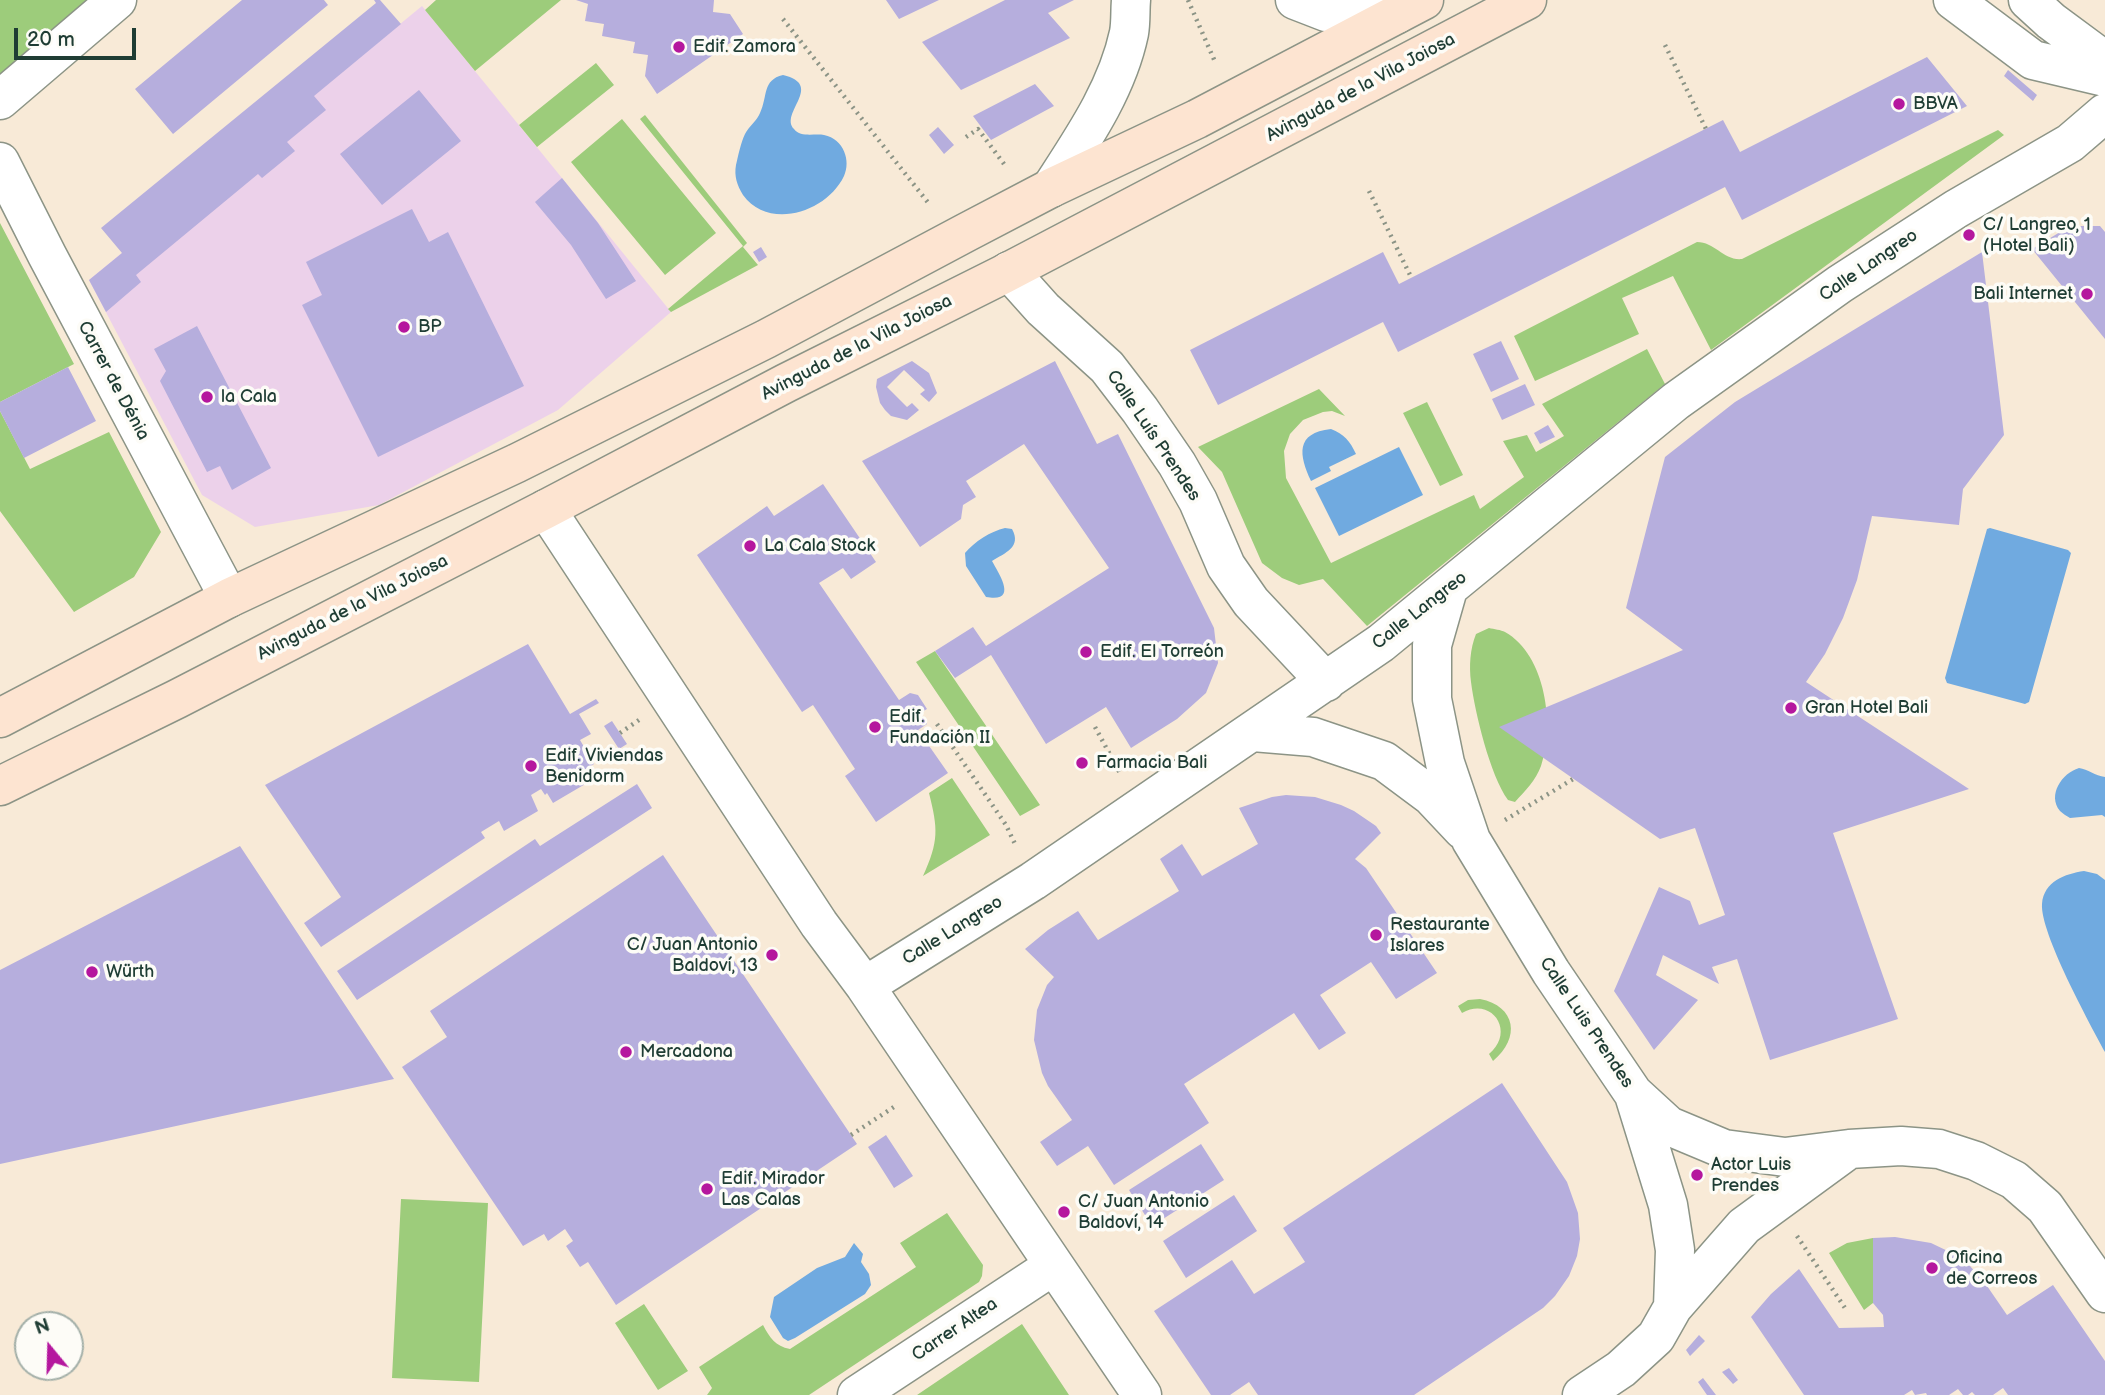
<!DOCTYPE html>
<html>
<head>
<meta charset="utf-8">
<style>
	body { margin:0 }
	#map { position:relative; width:2105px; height:1395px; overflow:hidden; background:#f8ead7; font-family:"Balsamiq Sans",sans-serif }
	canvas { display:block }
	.north { position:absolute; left:14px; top:1311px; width:70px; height:70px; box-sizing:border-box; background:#fdfcf7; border:2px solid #a4b0a9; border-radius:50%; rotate:341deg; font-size:19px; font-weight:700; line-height:28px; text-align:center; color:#1f3d34 }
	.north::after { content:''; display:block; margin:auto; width:24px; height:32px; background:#b5179e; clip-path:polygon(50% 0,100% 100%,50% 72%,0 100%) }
	.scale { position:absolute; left:14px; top:28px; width:122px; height:32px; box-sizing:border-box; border:4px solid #1f3d34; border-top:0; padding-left:9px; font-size:21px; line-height:24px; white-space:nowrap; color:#1f3d34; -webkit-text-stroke:5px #fdfcf7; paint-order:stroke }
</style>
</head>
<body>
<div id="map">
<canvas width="2105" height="1395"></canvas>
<div class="north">N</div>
<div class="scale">20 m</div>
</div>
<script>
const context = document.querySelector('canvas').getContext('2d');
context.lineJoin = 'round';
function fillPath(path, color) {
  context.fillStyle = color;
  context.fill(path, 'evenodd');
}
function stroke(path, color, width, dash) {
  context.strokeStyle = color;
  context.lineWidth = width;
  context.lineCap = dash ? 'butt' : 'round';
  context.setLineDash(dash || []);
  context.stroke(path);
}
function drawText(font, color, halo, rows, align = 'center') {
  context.font = font + ' "Balsamiq Sans",sans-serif';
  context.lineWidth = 7;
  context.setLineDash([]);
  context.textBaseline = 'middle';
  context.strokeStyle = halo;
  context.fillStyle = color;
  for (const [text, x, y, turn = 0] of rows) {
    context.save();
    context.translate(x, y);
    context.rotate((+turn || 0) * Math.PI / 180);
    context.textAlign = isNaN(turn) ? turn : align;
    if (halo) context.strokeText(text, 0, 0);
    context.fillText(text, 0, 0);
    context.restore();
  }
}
fillPath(new Path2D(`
	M422 6 671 312 558 410 379 505 255 527 202 495 89 280Z`), '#ecd1ea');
fillPath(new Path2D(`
	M0 0H93L0 78Z
	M436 0H561L475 71 425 10Z
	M596 63 614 85 537 147 519 125Z
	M645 115 747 243 743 247 758 265 671 312 668 309 743 246 640 119Z
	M622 119 716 233 665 275 571 162Z
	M1998 130 2004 135 1711 350 1673 276 1622 298 1639 334 1535 381 1514 336 1697 242C1715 242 1724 261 1742 259Z
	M0 223 74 364 0 402Z
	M1647 349 1665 384 1367 626 1323 579 1299 585 1282 578 1262 563 1222 472 1198 447 1319 389 1345 416 1332 411 1323 412 1303 420 1290 434 1284 451 1286 478 1331 563 1474 495 1480 509 1524 477 1503 441 1527 435 1536 452 1564 436 1542 404Z
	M1427 402 1463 475 1440 486 1403 413Z
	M0 411 30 469 109 432 161 532 134 577 74 612 0 511Z
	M1489 628C1494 629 1501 630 1505 632 1546 655 1555 726 1541 766 1536 780 1525 791 1515 802L1508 800C1490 775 1475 713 1471 682 1469 666 1470 649 1476 634Z
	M935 651 1040 805 1020 816 916 662Z
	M952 778 990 835 923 876C939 841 938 829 929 793Z
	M1480 999C1516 1006 1521 1038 1493 1061L1489 1054C1516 1032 1492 996 1462 1013L1458 1006 1468 1000Z
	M401 1199 488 1203 479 1382 392 1378Z
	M947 1213 983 1265 982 1276 979 1282 809 1395H707L712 1388 699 1367 763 1325C770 1338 775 1346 790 1349L916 1267 900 1243Z
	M1873 1238V1303L1864 1310 1829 1253 1847 1243Z
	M644 1304 688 1371 658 1390 615 1323Z
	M1022 1324 1069 1395H917Z`), '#9dcc7b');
fillPath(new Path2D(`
	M783 75C825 85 779 113 794 129 801 138 815 133 824 135 844 139 851 161 844 176 827 212 769 231 743 195 737 185 734 176 736 165 738 156 741 142 745 134 749 126 757 121 760 113 768 96 762 80 783 75Z
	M1331 429C1344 434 1350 441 1356 454L1329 467 1331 471 1311 481C1299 455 1295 433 1331 429Z
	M1399 447 1423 495 1339 536 1315 488Z
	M1005 528 1012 529C1022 547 1005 553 992 561 999 574 1019 603 986 597L966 566 965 553C974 542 991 531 1005 528Z
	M1990 528 2068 550 2071 553 2029 702 2025 704 1947 683 1945 678 1987 529Z
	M2079 768C2088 769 2095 776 2105 777V817L2102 815 2070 818C2067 816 2063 814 2060 811 2047 795 2062 773 2079 768Z
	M2084 871 2097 874 2105 880V1052C2090 1024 2040 933 2042 904 2044 881 2065 874 2084 871Z
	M854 1243 863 1254 861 1262 869 1274 871 1285 865 1294 795 1338 788 1341 783 1338 770 1317 774 1297 817 1268 845 1257Z`), '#70aae0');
fillPath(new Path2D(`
	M242 0H324L328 5 173 134 135 89Z
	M374 0H380L401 24 314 96 326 110 287 142 295 151 262 178 258 174 136 275 141 282 106 312 89 280 122 253 101 228 376 3Z
	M576 0H714L713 12 730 14 743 34 657 94 645 76 648 55 633 53 635 42 602 36 604 24 585 21 588 4Z
	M886 0H939L899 19Z
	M1005 0H1074L1048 13 1070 38 961 90 922 42Z
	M1927 57 1967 106 1742 220 1725 187 1398 352 1383 322 1218 405 1190 350 1383 252 1399 284 1723 120 1740 152Z
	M2008 70 2037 95 2033 101 2004 76Z
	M1035 84 1054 106 991 140 973 116Z
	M419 90 461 141 382 205 340 154Z
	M938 127 954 145 944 154 929 135Z
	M562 178 598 223 636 281 606 299 571 245 535 202Z
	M412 209 429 242 448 232 524 386 378 457 302 305 322 295 306 262Z
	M2070 226H2100L2105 232V339L2032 249Z
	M761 247 767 257 759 262 753 252Z
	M1982 252 2004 435 1963 489 1959 525 1872 516 1857 580 1843 618 1825 654 1806 682 1969 789 1833 833 1898 1019 1770 1060 1737 959 1712 967 1719 984 1663 955 1656 975 1698 1000 1654 1050 1614 991 1659 887 1690 901 1699 925 1725 915 1695 828 1660 839 1499 727 1683 650 1626 608 1665 457 1735 402Z
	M197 326 271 468 232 490 220 466 207 472 160 381 166 371 154 349Z
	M1501 341 1519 379 1491 392 1473 354Z
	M912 361 929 373 937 393 929 402 920 394 925 390 904 370 887 387 907 407 912 403 919 410 907 420 891 416 885 410 880 403 876 387 877 379Z
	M1055 361 1097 444 1118 434 1214 628 1218 663 1206 693 1177 719 1131 748 1106 707 1046 744 991 655 955 678 935 651 973 627 986 646 1109 568 1024 444 966 481 976 497 963 505 961 519 920 547 862 461Z
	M68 367 96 421 24 458 0 411V402Z
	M1525 384 1535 405 1502 420 1492 399Z
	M1548 425 1555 437 1540 444 1534 433Z
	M823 484 876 562 851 579 843 568 819 583 899 700 910 693 918 695 927 709 920 713 927 724 918 730 948 773 876 822 845 776 855 769 813 705 802 712 697 555 767 506 774 516Z
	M528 644 570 714 596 699 599 703 579 714 591 734 580 740 594 764 581 772 587 783 553 803 547 793 545 795 541 789 531 795 538 811 504 831 499 821 481 832 485 838 321 947 304 923 341 897 265 785Z
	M612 721 627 744 619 749 604 726Z
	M637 784 652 808 357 1000 337 971 535 839 540 846Z
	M1286 795 1315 797 1341 805 1354 811 1376 826 1381 833 1355 859 1366 868 1437 973 1396 999 1371 962 1320 995 1346 1033 1319 1050 1294 1013 1184 1084 1209 1123 1114 1185 1088 1146 1057 1166 1040 1142 1072 1120 1048 1086 1042 1073 1034 1040 1037 1010 1047 985 1054 977 1025 949 1048 930 1078 911 1098 940 1179 891 1160 859 1182 844 1202 876 1258 844 1239 808 1272 797Z
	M240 846 394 1079 0 1164V970Z
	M663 855 857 1144 616 1305 588 1262 580 1267 566 1246 573 1241 565 1229 548 1241 544 1234 523 1246 402 1067 447 1037 430 1011Z
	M1502 1083 1567 1182 1578 1213 1580 1239 1577 1256 1569 1276 1555 1296 1543 1308 1414 1395H1258L1249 1382 1230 1395H1211L1154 1311 1232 1260 1254 1294 1305 1262 1283 1228Z
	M886 1135 913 1176 894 1188 868 1147Z
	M1201 1144 1224 1180 1152 1226 1129 1190Z
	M1234 1195 1257 1231 1186 1278 1163 1241Z
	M1895 1237 1931 1243 1954 1254 1970 1266 1985 1283 2007 1315 2053 1285 2105 1361V1395H2008L2003 1388 1993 1395H1975L1972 1392 1968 1395H1963L1958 1389 1949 1395H1927L1926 1393 1915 1395 1912 1390 1904 1395H1804L1751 1317 1771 1294 1799 1269 1839 1328 1884 1327 1883 1315 1873 1303V1238Z
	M1699 1335 1705 1341 1690 1356 1686 1350Z
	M1729 1368 1738 1380 1733 1384 1722 1372Z
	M1703 1378 1716 1395H1707L1698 1382Z`), '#b6aedd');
const street = new Path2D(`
	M1295 0 1326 12 1397 14
	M1953 0 2033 60 2105 77
	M2028 0 2051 21 2105 61
	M0 100 117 0
	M0 162 47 255 229 598
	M1051 188C1082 140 1117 90 1129 33 1131 22 1130 11 1131 0
	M1009 271 1043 309 1107 367 1140 410 1177 464 1198 501 1226 566 1251 602 1326 682
	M546 509 819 924 865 986 1142 1395
	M1448 589 1432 645V699L1445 763 1471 840 1551 972 1633 1093 1669 1126 1724 1149 1785 1157 1849 1149 1901 1146 1939 1149 1976 1161 2014 1180 2045 1207 2105 1293
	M1253 732 1313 737 1384 761 1431 796 1463 830
	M865 986 1033 881 1381 643 1676 401 1840 284 1956 209 2070 143 2105 113
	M1634 1095 1668 1205 1675 1250 1673 1307
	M857 1395 1053 1266
	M1582 1395 1621 1369 1656 1337 1673 1307 1744 1226 1848 1150`);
const secondary = new Path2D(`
	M0 718 229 598 517 463 766 339 967 232 1051 188 1197 119 1424 0
	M0 786 177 699 546 509 786 383 1002 275 1527 0`);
stroke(street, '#8c9486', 41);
stroke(secondary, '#8c9486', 41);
stroke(new Path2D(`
	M1188 0 1216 64
	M783 19 930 205
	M1665 45 1706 129
	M966 137 978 129 1007 168
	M1369 191 1411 277
	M937 724 1006 825 1015 844
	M1095 727 1120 773
	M620 733 639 720
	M1505 820 1573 779
	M851 1135 897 1105
	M1797 1236 1847 1311`), '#8c9486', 4.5, [2, 5]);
stroke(street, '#fff', 38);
stroke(secondary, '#fde4d1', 38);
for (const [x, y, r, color] of [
	[679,47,7,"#b5179e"],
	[1899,104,7,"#b5179e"],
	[1969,235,7,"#b5179e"],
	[2087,294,7,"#b5179e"],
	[404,327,7,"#b5179e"],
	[207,397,7,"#b5179e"],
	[750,546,7,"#b5179e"],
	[1086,652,7,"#b5179e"],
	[1791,708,7,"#b5179e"],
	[875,727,7,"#b5179e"],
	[1082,763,7,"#b5179e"],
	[531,766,7,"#b5179e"],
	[1376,935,7,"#b5179e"],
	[772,955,7,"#b5179e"],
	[92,972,7,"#b5179e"],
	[626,1052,7,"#b5179e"],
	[1697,1175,7,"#b5179e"],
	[707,1189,7,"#b5179e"],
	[1064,1212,7,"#b5179e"],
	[1932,1268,7,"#b5179e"]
]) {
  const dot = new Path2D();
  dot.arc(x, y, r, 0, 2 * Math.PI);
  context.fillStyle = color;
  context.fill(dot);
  stroke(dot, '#fdfcf7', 2.5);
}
drawText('18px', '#1f3d34', '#fdfcf7', [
	["Edif. Zamora",693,47],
	["BBVA",1913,104],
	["C/ Langreo, 1",1983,225],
	["(Hotel Bali)",1983,246],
	["Bali Internet",2073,294,"right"],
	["BP",418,327],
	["la Cala",221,397],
	["La Cala Stock",764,546],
	["Edif. El Torreón",1100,652],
	["Gran Hotel Bali",1805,708],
	["Edif.",889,717],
	["Fundación II",889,738],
	["Edif. Viviendas",545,756],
	["Benidorm",545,777],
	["Farmacia Bali",1096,763],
	["Restaurante",1390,925],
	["Islares",1390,946],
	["C/ Juan Antonio",758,945,"right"],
	["Baldoví, 13",758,966,"right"],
	["Würth",106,972],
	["Mercadona",640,1052],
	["Actor Luis",1711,1165],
	["Prendes",1711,1186],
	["Edif. Mirador",721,1179],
	["Las Calas",721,1200],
	["C/ Juan Antonio",1078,1202],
	["Baldoví, 14",1078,1223],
	["Oficina",1946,1258],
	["de Correos",1946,1279]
], 'left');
drawText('18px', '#1f3d34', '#fdfcf7', [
	["Avinguda de la Vila Joiosa",1361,88,-28],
	["Calle Langreo",1869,266,-34],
	["Avinguda de la Vila Joiosa",857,348,-27],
	["Carrer de Dénia",113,381,62],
	["Calle Luís Prendes",1153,436,56],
	["Avinguda de la Vila Joiosa",353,608,-27],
	["Calle Langreo",1420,611,-38],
	["Calle Langreo",953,931,-32],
	["Calle Luis Prendes",1586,1023,56],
	["Carrer Altea",955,1330,-34]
]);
</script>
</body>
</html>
